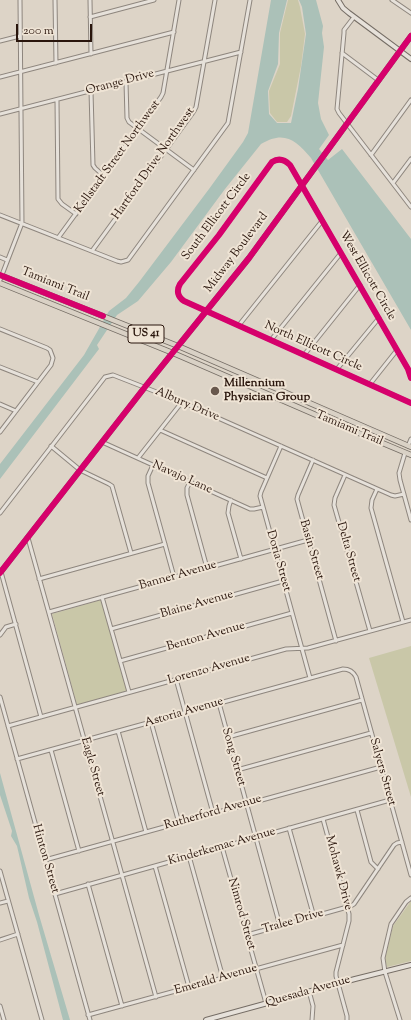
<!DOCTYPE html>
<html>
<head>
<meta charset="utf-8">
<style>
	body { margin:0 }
	#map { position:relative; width:411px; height:1020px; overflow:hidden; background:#ddd4c7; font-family:"Sorts Mill Goudy",serif }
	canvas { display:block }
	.scale { position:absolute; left:16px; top:24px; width:76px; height:18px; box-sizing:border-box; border:2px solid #29150c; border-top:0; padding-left:5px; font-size:12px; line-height:14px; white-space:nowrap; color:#29150c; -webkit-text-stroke:3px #efe4d5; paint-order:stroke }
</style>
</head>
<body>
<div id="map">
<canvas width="411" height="1020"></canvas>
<div class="scale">200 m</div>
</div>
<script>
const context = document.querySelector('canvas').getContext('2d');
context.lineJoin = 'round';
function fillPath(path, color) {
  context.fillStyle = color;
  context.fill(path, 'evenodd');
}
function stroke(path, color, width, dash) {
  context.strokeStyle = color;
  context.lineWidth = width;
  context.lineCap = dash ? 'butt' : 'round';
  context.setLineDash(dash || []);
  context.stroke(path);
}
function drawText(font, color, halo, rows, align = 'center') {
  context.font = font + ' "Sorts Mill Goudy",serif';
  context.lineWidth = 4;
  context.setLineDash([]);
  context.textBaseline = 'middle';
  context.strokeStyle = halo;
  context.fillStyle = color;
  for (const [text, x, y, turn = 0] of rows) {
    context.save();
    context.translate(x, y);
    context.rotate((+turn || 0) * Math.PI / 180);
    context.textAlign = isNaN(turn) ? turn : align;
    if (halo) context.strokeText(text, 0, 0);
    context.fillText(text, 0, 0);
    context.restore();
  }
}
fillPath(new Path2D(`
	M288 0H298L300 7 305 34 301 66 291 116 287 122H277L270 113 269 91 280 64V33Z
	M101 600 127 691 77 705 52 614Z
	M411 646V797L369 658Z
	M411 901V961L387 967 385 959 393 926Z`), '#c9c7a8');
fillPath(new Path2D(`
	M271 0H287L279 33 278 64 268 91 269 114 277 123H291L298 89 306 34 302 7 299 0H316L323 26 322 33 324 47 318 103 321 119 329 135 319 149 328 160 342 149 411 239V330L311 158C296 140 284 130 261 144L225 189 171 262 138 301 117 315 97 345 99 349 0 479V464L84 355 109 311 126 298 139 282 209 189 243 142 248 133Z
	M0 773 39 915 70 1020H63L37 922 29 898 17 846 11 836 12 831 0 795Z`), '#abc1b8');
const street = new Path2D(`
	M55 0 56 63
	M90 0 91 54
	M392 0 411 13
	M90 17 154 0
	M354 17 344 30V33L337 109 339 113 411 207
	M0 41 20 36
	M342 53 378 80
	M0 77 174 32
	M126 82 127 118 129 122 194 170
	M91 91 93 165 95 168 104 176
	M57 100 58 199 62 204 76 214
	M0 114 241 52
	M371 155 411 100
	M393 183 411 159
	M0 215 117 261 121 262 128 260 228 123 250 0
	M58 238 161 97 163 93 179 0
	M92 251 194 111 196 107 215 0
	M0 257 7 260
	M0 280 22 223 20 0
	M239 325 322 221
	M0 329 47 348 50 350 53 358 51 365 0 432
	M271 340 341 253
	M304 355 360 285
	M0 367 38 382
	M337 369 379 318
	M411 378 408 369 397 350 290 165C284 159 278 158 272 162L219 235 180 284C176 291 178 297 184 301L411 403
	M370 384 397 350
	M0 404 16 411
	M160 430 267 478
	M102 442 250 509H254L263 507
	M51 446 80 470 109 484 112 486 131 553
	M281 446 261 492 260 496 310 678
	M408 446 411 439
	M405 453 399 473 400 480 411 520
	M138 458 182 402
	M313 460 298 495 297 499 336 641
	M153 465 148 476V483L174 577
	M345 475 335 498 334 505 370 631
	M190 482 187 488V495L207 568
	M377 489 372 500 371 508 403 622
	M231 500 229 506 228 513 241 559
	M0 513 105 377 113 375 182 402 391 495 395 496 404 494
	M28 538 156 997
	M1 572 41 717
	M39 579 165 544
	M102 597 129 692
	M49 612 308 540
	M111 629 283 581
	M0 635 6 627 16 624
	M120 661 292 613
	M176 679 213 813
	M0 697 90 1020
	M219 703 280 926
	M151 722 179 823
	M8 726 286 649 308 648 411 620
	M118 731 146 832
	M228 737 362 700
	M51 750 79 851
	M17 759 343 669C349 669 353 671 356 677L411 875
	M237 770 371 733
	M357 810 371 862 378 869
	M323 819 349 914V921L336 972V976L347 1016V1020
	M289 828 314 917
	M222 847 266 1003
	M189 856 223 978
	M45 860 381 767
	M155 866 189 987
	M0 871 42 1020
	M88 884 122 1006
	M55 894 390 800
	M0 903 8 901
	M247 935 351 906 354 904 394 845 397 843 402 842
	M0 940 18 934
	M309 991 313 1006 312 1020
	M0 1006 4 1020
	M88 1015 343 945
	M400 1020 385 972 383 958 391 924 406 902 411 898`);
const secondary = new Path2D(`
	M338 0 343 8 349 13 411 59
	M0 573 145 387 249 258 411 36
	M206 1020 355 979 411 965`);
const primary = new Path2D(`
	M0 275 178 346 411 447
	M0 283 173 353 330 421 411 455`);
stroke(street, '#8e867e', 5);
stroke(secondary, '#756d65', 6);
stroke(primary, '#756d65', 6);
stroke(street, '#e6e1da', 3);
stroke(secondary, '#e6e1da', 4);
stroke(primary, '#d9d1c5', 4.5);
stroke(new Path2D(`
	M0 275 103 316
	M411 378 408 369 397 350 290 165C284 159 278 158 272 162L219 235 180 284C176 291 178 297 184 301L411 403
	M0 573 145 387 249 258 411 36`), '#d6006c', 6);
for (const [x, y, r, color] of [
	[215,391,5,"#68584d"]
]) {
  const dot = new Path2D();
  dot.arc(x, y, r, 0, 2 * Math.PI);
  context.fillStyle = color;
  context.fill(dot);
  stroke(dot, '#efe4d5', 1.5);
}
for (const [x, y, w] of [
	[146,334,36]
]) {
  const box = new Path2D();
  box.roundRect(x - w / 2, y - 9, w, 18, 3);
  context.fillStyle = '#efe4d5';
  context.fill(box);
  stroke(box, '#29150c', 1);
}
drawText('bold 11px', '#29150c', null, [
	["US 41",146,334]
]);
drawText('12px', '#29150c', '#efe4d5', [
	["Orange Drive",120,83,-15],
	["Kellstadt Street Northwest",118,157,-54],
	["Hartford Drive Northwest",154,164,-55],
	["South Ellicott Circle",217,217,-53],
	["Midway Boulevard",237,253,-53],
	["West Ellicott Circle",367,276,60],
	["Tamiami Trail",55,285,22],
	["North Ellicott Circle",313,347,24],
	["Albury Drive",187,405,23],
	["Tamiami Trail",349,429,23],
	["Navajo Lane",182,478,24],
	["Basin Street",311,550,74],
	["Delta Street",348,552,74],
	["Doria Street",278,561,74],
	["Banner Avenue",178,576,-16],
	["Blaine Avenue",197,605,-16],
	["Benton Avenue",206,637,-16],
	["Lorenzo Avenue",209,670,-16],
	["Astoria Avenue",184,713,-16],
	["Song Street",233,757,74],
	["Eagle Street",92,767,74],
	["Salyers Street",382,772,74],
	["Rutherford Avenue",213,813,-16],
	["Kinderkemac Avenue",222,847,-16],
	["Hinton Street",45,859,74],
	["Mohawk Drive",338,873,75],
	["Nimrod Street",241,914,74],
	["Tralee Drive",293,922,-16],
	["Emerald Avenue",216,980,-16],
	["Quesada Avenue",308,992,-16]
]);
drawText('bold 12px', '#29150c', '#efe4d5', [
	["Millennium",224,384],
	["Physician Group",224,398]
], 'left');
</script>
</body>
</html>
